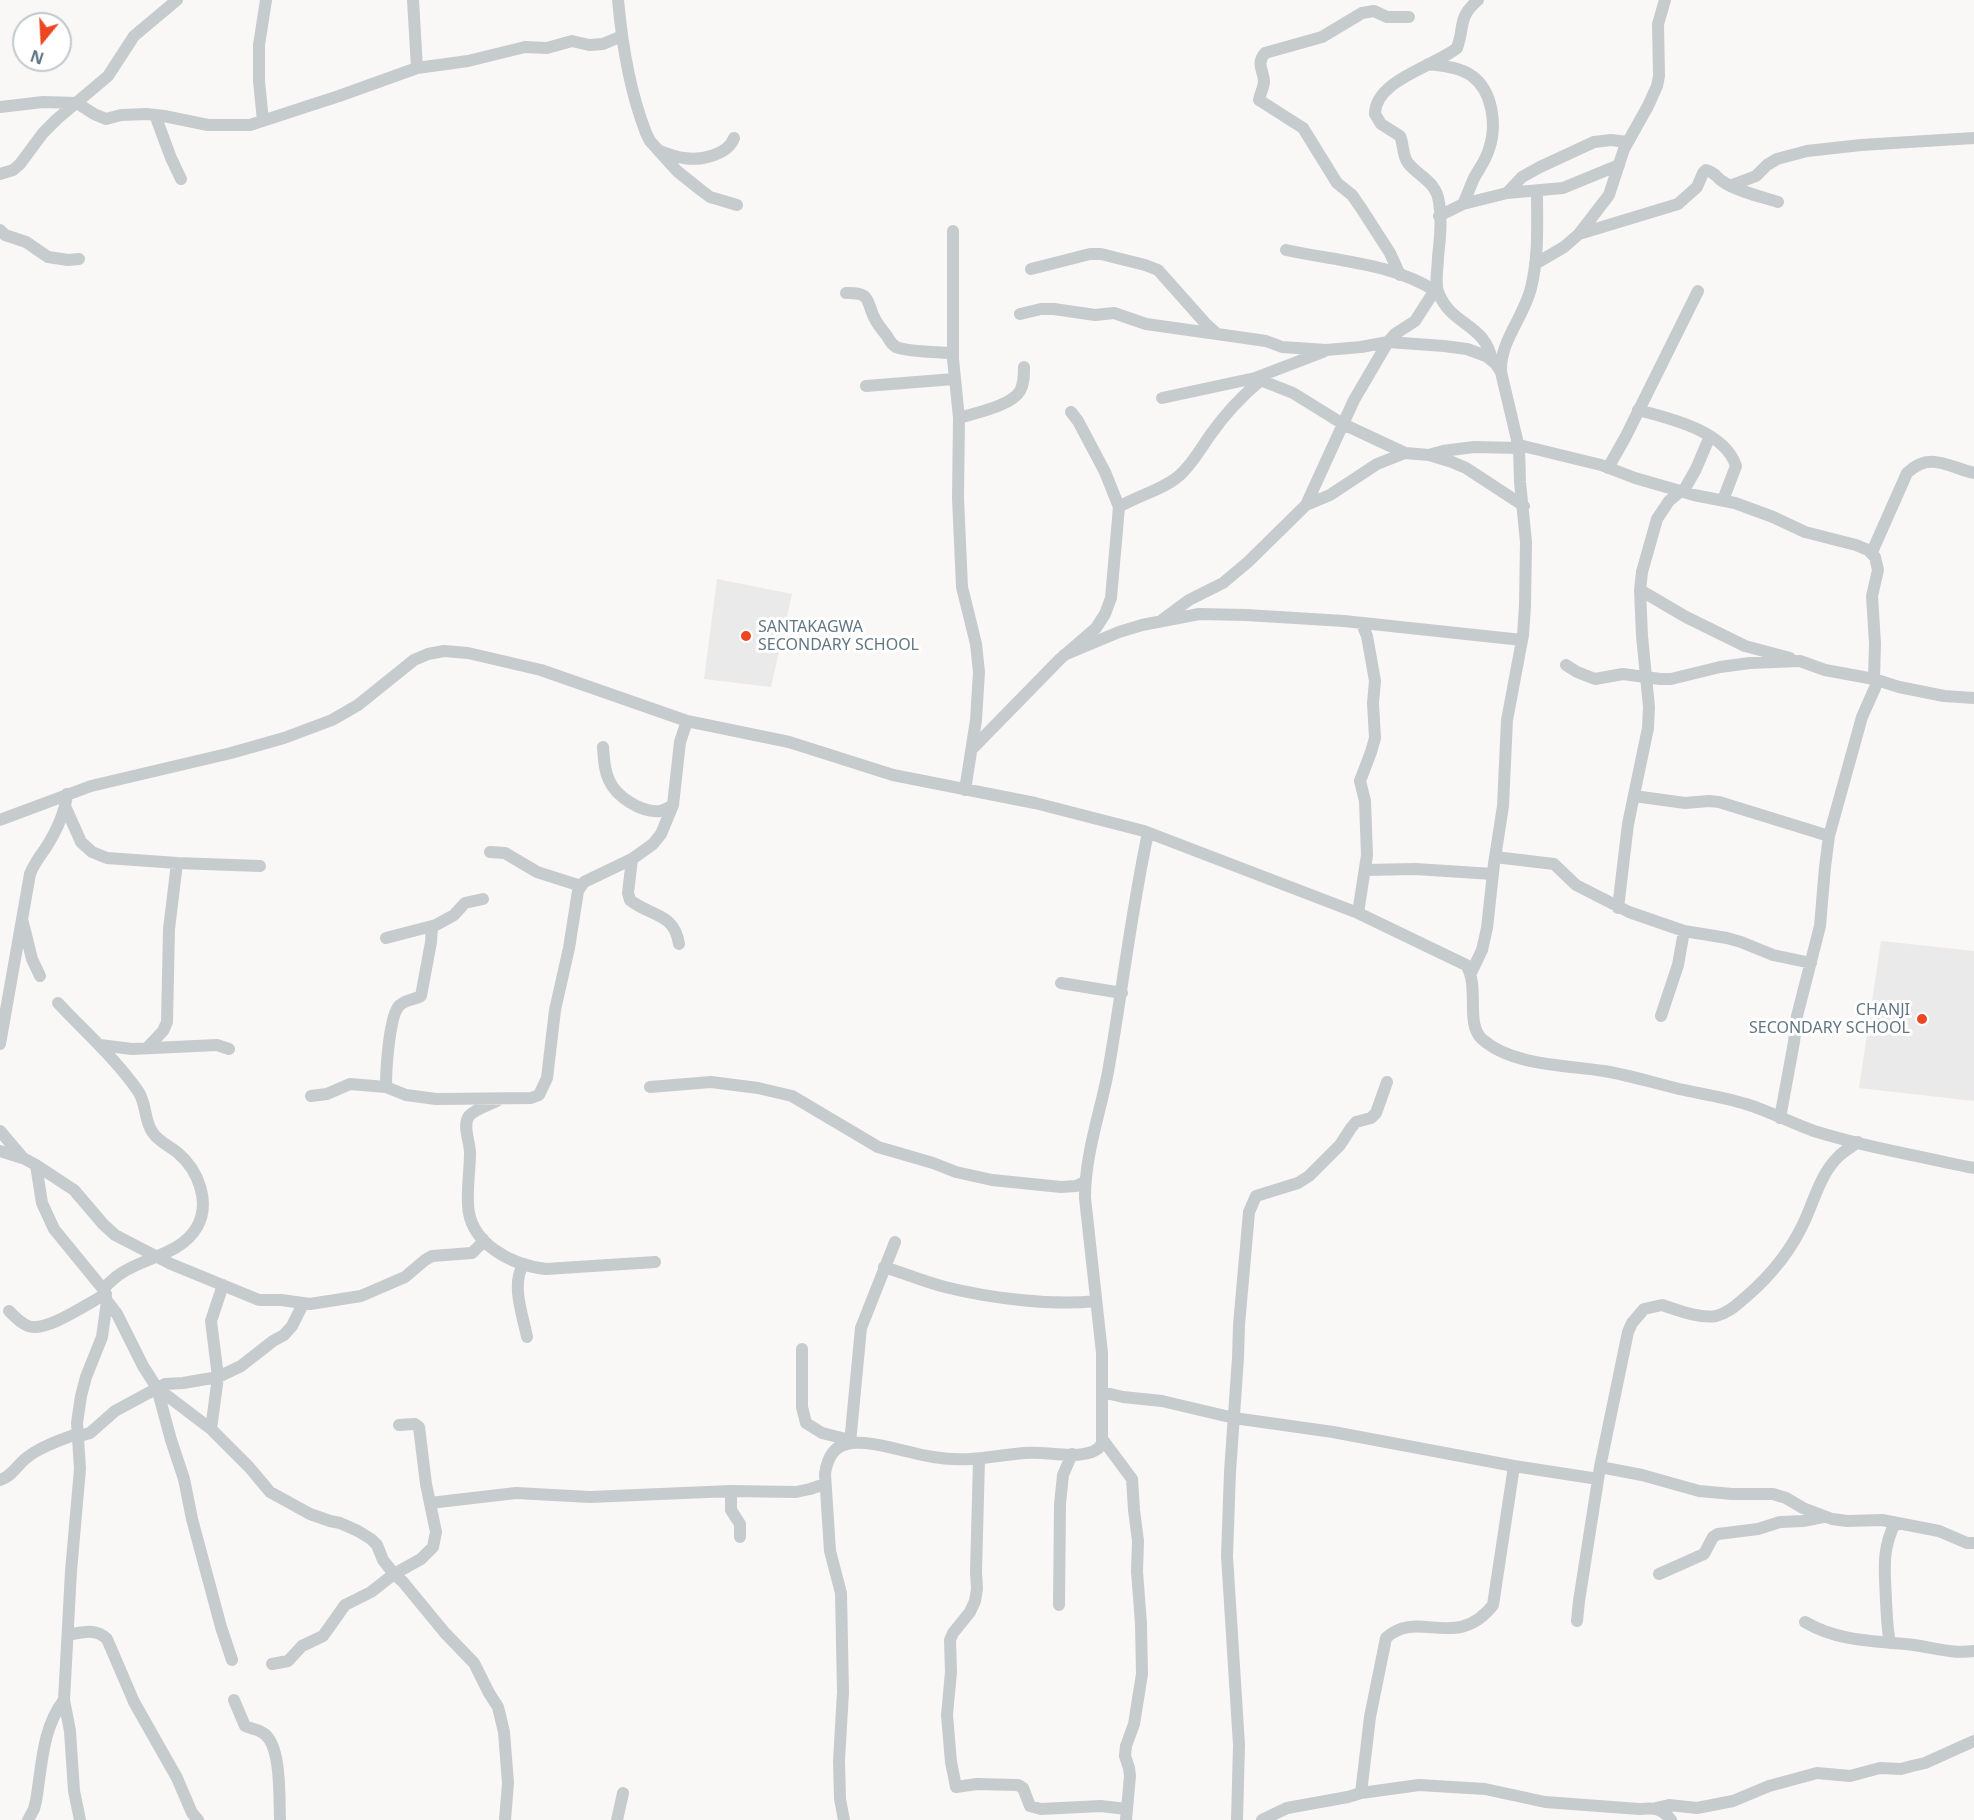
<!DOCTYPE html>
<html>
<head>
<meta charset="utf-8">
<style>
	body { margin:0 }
	#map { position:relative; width:1974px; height:1820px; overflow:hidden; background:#f9f8f6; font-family:"Noto Sans",sans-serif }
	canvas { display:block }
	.north { position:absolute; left:12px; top:12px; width:60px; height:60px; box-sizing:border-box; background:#fff; border:2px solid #c0c8cd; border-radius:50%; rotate:198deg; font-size:16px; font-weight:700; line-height:24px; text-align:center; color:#627683 }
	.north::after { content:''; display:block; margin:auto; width:21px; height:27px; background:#ed4621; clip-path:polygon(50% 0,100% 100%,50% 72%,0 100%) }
</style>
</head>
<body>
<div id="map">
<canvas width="1974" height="1820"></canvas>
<div class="north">N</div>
</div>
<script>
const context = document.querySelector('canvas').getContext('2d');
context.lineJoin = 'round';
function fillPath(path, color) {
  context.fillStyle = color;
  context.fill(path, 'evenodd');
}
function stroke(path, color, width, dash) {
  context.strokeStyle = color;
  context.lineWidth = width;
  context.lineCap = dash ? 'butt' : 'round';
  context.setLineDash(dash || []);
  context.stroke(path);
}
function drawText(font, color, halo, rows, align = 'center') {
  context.font = font + ' "Noto Sans",sans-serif';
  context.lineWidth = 6;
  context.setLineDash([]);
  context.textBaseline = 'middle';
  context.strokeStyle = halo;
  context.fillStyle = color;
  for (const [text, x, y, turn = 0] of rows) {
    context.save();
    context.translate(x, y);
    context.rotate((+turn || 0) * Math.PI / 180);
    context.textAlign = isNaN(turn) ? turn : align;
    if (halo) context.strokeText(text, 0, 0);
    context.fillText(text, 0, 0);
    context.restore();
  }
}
fillPath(new Path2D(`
	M717 579 792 594 771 687 704 679Z
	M1881 941 1974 951V1101L1859 1088Z`), '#e9eae9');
stroke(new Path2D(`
	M413 0 417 68
	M618 0C622 44 630 92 646 133L650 141 677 171 702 191 710 197 737 205
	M1478 0C1457 18 1465 27 1457 48 1435 66 1375 80 1375 114L1381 124 1400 136C1404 145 1402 155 1408 163 1419 177 1436 181 1439 202 1442 220 1440 239 1438 257 1438 269 1434 284 1439 294 1452 326 1486 324 1492 361
	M1428 64C1442 66 1460 67 1472 76 1493 91 1497 126 1489 149 1486 160 1479 169 1474 178 1470 187 1467 196 1463 204
	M0 107 43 102 77 103 94 114 106 119 121 115 147 114 164 116 208 125H250L339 96 417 68 468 61 525 47 547 48 572 41 589 45 603 44 622 36
	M155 115 171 158 181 179
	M263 121 259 81V45L266 0
	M660 151C668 154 676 157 684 158 700 161 728 155 734 138
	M0 174 13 170 20 164 43 133 57 119 108 76 134 36 177 0
	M1732 185 1756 176 1767 165 1777 159 1807 151 1861 145 1974 138
	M1507 193 1522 177 1540 167 1594 142 1611 140 1628 142
	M1439 216 1463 204 1507 193 1563 188 1619 165
	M0 230 5 235 26 242 48 257 68 260 79 259
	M953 231V359L959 418 958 498 962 587 976 644 979 672 976 720 965 790
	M1579 234 1678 204 1697 187 1703 173 1706 170C1715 172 1716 177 1722 181 1736 191 1762 197 1778 202
	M1286 250C1336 261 1393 263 1437 292
	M1535 264 1564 247 1579 234 1609 195 1624 149 1648 106 1657 86 1659 76 1658 24 1665 0
	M1031 269 1090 254H1101L1145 265 1158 270 1206 324 1217 334 1266 341 1282 347 1326 350 1361 347 1388 342 1444 346 1467 349 1486 356 1495 363 1501 372 1519 448 1520 482 1526 542 1525 606 1523 635 1507 720 1503 806 1494 864 1487 928 1482 950 1471 973
	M1400 275 1390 253 1361 208 1352 195 1337 183 1303 128 1259 100C1260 94 1264 87 1264 81 1263 69 1256 64 1265 53L1322 37 1362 13 1374 11 1387 17H1409
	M846 293C874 292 865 303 876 321 879 326 883 331 887 336 890 341 891 344 896 347 907 352 939 352 953 353
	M1020 314 1041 309H1054L1095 315 1114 313 1146 324 1217 334
	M1501 371C1500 341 1524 317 1531 288 1539 255 1537 224 1537 191
	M1255 378 1293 393 1343 424 1405 453 1429 455 1443 451 1474 447 1519 448
	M866 386 954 379
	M1162 398 1255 378 1323 352
	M1638 410C1669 418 1725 431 1736 466L1723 500
	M959 418C975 413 1011 406 1020 391 1024 384 1024 375 1024 367
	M1519 445 1601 465 1635 478 1694 495 1735 503 1773 517 1805 532 1856 545 1868 550 1875 557 1878 570 1872 596 1875 643 1874 679
	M1429 455 1452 462 1466 468 1524 506
	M1608 468 1626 436 1698 291
	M1683 492 1696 469 1710 436
	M1306 505 1330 495 1377 464 1405 453
	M1119 507C1139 495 1163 490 1180 475 1193 463 1201 448 1211 434 1225 414 1242 396 1261 380
	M1872 552 1907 473C1930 451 1948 467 1974 473
	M1640 590 1686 617 1745 646 1790 658
	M1162 620 1189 600 1223 583 1248 562 1306 505 1354 400 1388 342 1395 334 1415 321 1435 290
	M1064 655 1119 632 1142 625 1199 614 1246 615 1344 621 1522 640
	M1566 665 1577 672 1595 679 1623 674 1660 679H1671L1720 667 1750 663 1800 661 1825 670 1874 679 1899 687 1944 696 1974 698
	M603 747C604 759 604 770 609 780 616 797 642 813 660 811 665 810 669 807 673 805
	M972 749 1060 659 1096 628 1105 614 1111 598 1119 507 1105 472 1078 421 1071 412
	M1634 796 1685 803 1709 801 1719 802 1829 836
	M65 806 81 842 92 852 107 858 177 863 260 866
	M0 820 91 786 231 753 284 738 332 720 358 705 414 660 428 654 444 651 468 653 541 670 687 721 789 742 893 775 1035 803 1144 831 1358 913 1466 965C1480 986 1465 1024 1482 1039 1512 1066 1567 1065 1604 1071 1629 1075 1654 1083 1679 1089 1702 1094 1724 1097 1746 1104 1769 1111 1791 1123 1814 1131 1866 1147 1921 1157 1974 1168
	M490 852 505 853 537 872 581 886
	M1495 857 1554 864 1576 885 1629 912 1684 931 1727 938 1741 942 1773 955 1811 963
	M632 859 628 893 630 900C651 917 674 912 679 944
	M1365 870 1415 869 1493 874
	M1618 908 1628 824 1648 728 1649 707 1642 636 1640 590 1642 572 1657 519 1669 501 1681 491
	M1358 913 1367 855 1365 801 1360 781 1371 752 1375 738 1373 703 1375 681 1367 636 1362 624
	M23 923 32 959 40 976
	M432 927 431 942 421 996C414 1000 407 999 400 1005 389 1014 386 1071 386 1087L406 1095 436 1099 531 1098 539 1095 547 1078 555 1010 569 948 578 891 584 882 632 859 653 844 661 834 673 805 680 742 687 721
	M386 938 436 925 454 915 465 903 483 899
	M1061 983 1122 993
	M58 1003C85 1032 115 1058 138 1091 147 1104 144 1122 153 1133 159 1142 170 1146 178 1153 198 1170 211 1202 197 1227 181 1255 144 1257 120 1274 114 1278 108 1284 103 1289
	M1661 1016 1678 965 1684 931
	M0 1044 30 874C34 864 39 857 45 849 56 832 65 814 67 794
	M100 1045 132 1049 217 1045 229 1049
	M147 1048 163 1031 167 1022 169 929 177 863
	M650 1087 711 1082 758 1088 792 1096 878 1147 933 1163 956 1172 992 1180 1061 1187 1076 1186 1085 1182
	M311 1096 327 1094 350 1084 386 1087
	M497 1101C489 1105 475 1109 469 1116 462 1125 470 1142 470 1153 470 1170 467 1187 468 1204 469 1244 512 1265 546 1269L655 1262
	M1780 1118 1794 1042 1797 1016 1820 926 1825 867 1829 836 1862 717 1878 681
	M0 1131 23 1158 36 1165 42 1203 54 1229 103 1289 107 1301 102 1337 86 1377 81 1396 77 1423 80 1469 71 1571 64 1700 70 1731 74 1791 80 1820
	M0 1151 22 1158
	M36 1165 74 1190 103 1224 115 1235 171 1264 259 1300H281L310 1304 361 1296 405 1277 425 1260 432 1256 472 1253 481 1244 483 1239
	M523 1265C511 1285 523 1316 527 1337
	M884 1267C904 1273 925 1282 945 1287 989 1298 1052 1306 1096 1301
	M107 1301 117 1314 143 1366 157 1388 211 1429 249 1467 270 1492 310 1514 330 1521 340 1523 358 1531 371 1539 377 1545 383 1560 394 1574 403 1582 445 1633 474 1663 489 1693 498 1707 504 1732 508 1783 505 1820
	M9 1311C14 1316 20 1323 28 1326 46 1333 88 1303 106 1294
	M802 1349V1407L806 1423 822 1433 850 1440
	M157 1388 171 1440 184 1479 192 1519 221 1627 232 1660
	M1102 1392 1123 1397 1162 1401 1234 1418 1333 1432 1514 1466 1598 1479
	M211 1429 218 1377 211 1321 223 1285
	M1103 1440 1132 1479 1134 1510 1138 1541 1137 1571 1141 1624 1142 1674 1134 1724 1126 1746 1125 1756 1129 1768 1130 1776 1126 1820
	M850 1443 861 1328 895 1242
	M979 1460 976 1572 977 1589 975 1601 970 1612 953 1633 950 1640 951 1672 947 1715 951 1762 956 1787 977 1784 1018 1785 1023 1788 1030 1806 1041 1809 1101 1806 1126 1809
	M1600 1467 1642 1475 1699 1491 1732 1494H1773L1786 1498 1803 1508 1832 1519 1847 1521 1882 1520 1939 1531 1967 1543H1974
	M0 1480C13 1476 18 1463 29 1456 42 1446 61 1440 77 1434L83 1435 90 1433 115 1411 165 1384 183 1383 218 1377 241 1366 273 1341 284 1335 292 1326 303 1304
	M731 1491V1510L740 1524V1537
	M430 1503 516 1493 590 1497 731 1491 796 1492 810 1489 825 1484
	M1659 1574 1704 1554 1713 1537 1718 1534 1758 1529 1780 1522 1803 1521 1823 1517
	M1059 1605 1060 1504 1063 1475 1072 1454
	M1577 1621 1579 1601 1600 1467 1628 1332 1632 1323 1644 1309 1662 1305C1678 1310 1699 1319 1716 1316 1729 1313 1737 1304 1747 1296 1770 1276 1792 1249 1805 1220 1815 1198 1821 1173 1839 1156 1845 1150 1852 1147 1858 1142
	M1805 1622C1839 1642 1876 1641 1914 1645 1934 1648 1953 1654 1974 1651
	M68 1635C82 1632 96 1628 107 1639L134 1702 177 1778 192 1813 198 1820
	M1890 1643C1887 1629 1887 1616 1886 1601 1885 1572 1881 1551 1895 1523
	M272 1664 288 1661 302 1646 323 1636 345 1605 371 1592 394 1574 421 1559 433 1547 436 1532 426 1484 419 1427 415 1424 399 1425
	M234 1700 245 1726C251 1729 258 1729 263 1733 282 1744 279 1800 280 1820
	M1361 1793 1370 1717 1386 1638C1418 1608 1456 1652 1493 1605L1514 1466
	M1656 1808 1669 1805 1697 1808 1733 1801 1769 1786 1817 1773 1850 1776 1880 1768 1901 1769 1912 1766 1925 1763 1974 1741
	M28 1820 34 1809 36 1801C42 1766 42 1728 64 1700
	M617 1820 623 1793
	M844 1820 840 1799 839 1761 843 1692 841 1593 830 1551 825 1474C827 1460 832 1447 847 1444 868 1438 910 1454 933 1457 968 1463 990 1456 1024 1453 1046 1451 1071 1459 1092 1452 1097 1450 1100 1448 1102 1443V1353L1085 1198C1085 1154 1100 1114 1108 1072 1122 993 1131 912 1148 833
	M1237 1820 1239 1745 1227 1556 1230 1472 1238 1358 1239 1325 1249 1212 1256 1196 1298 1183 1309 1176 1340 1145 1351 1128 1356 1122 1371 1118 1376 1113 1387 1082
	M1262 1820 1287 1808 1348 1797 1361 1793 1419 1785 1485 1789 1545 1802 1639 1809C1654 1808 1661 1807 1671 1820`), '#c6cbce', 12);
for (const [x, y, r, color] of [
	[746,636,6,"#ed4621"],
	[1922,1019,6,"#ed4621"]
]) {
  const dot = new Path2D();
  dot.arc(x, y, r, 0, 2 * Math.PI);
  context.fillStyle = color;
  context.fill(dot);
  stroke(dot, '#fff', 2);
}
drawText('16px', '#627683', '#fff', [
	["SANTAKAGWA",758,627],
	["SECONDARY SCHOOL",758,645],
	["CHANJI",1910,1010,"right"],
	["SECONDARY SCHOOL",1910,1028,"right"]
], 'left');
</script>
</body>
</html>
